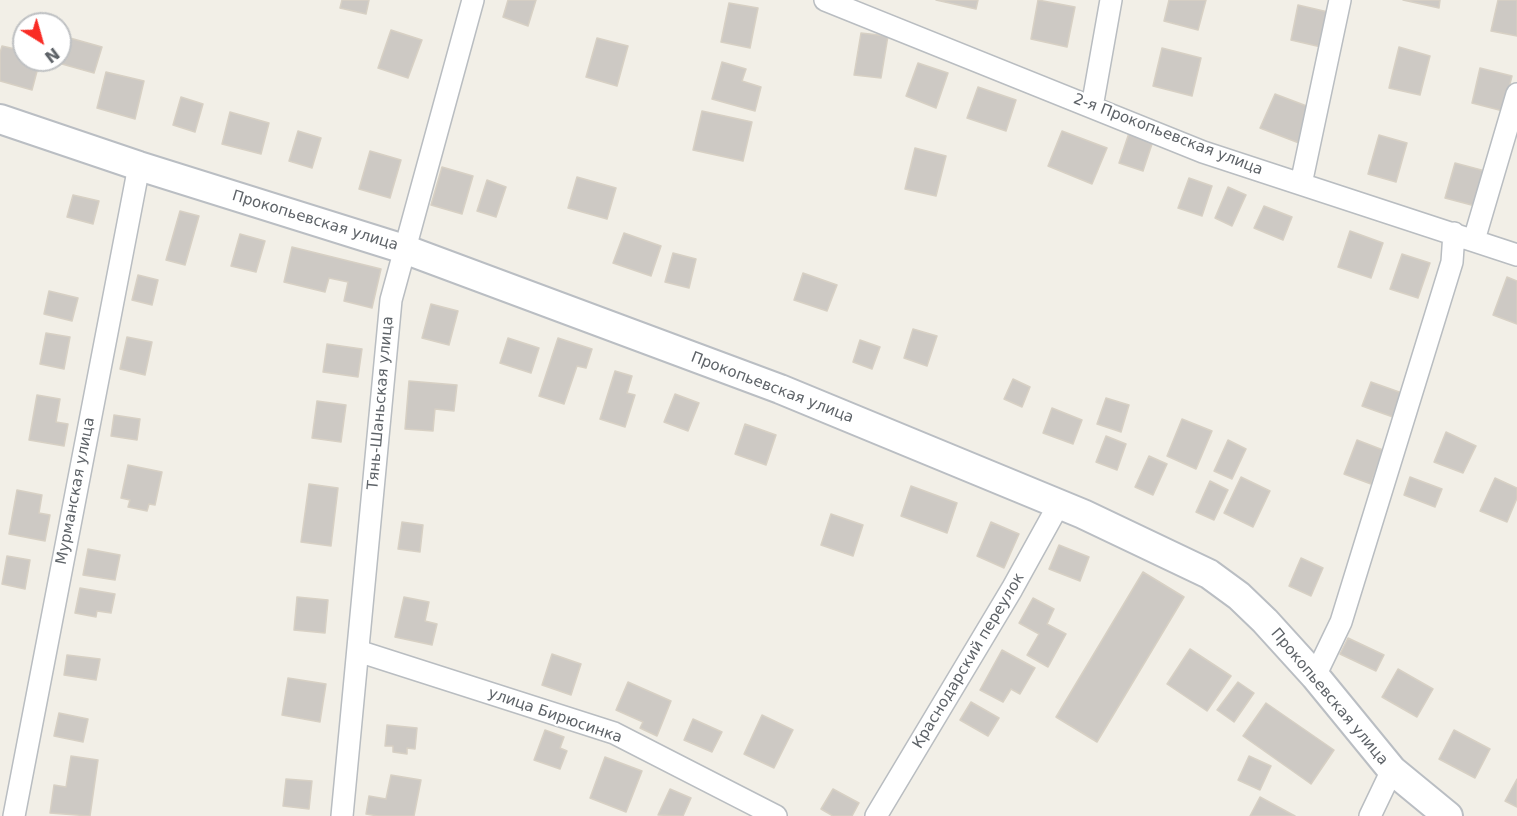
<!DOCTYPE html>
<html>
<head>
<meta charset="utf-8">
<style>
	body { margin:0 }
	#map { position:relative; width:1517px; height:816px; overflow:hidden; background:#f2efe7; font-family:"DejaVu Sans",sans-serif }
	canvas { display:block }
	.north { position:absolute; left:12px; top:12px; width:60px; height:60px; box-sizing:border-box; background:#fff; border:2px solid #bfc1c3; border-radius:50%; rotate:143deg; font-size:16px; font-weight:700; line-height:24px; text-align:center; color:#5e6368 }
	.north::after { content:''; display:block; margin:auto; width:21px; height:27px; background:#f92c25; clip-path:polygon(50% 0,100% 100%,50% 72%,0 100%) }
</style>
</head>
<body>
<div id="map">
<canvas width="1517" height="816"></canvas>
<div class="north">N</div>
</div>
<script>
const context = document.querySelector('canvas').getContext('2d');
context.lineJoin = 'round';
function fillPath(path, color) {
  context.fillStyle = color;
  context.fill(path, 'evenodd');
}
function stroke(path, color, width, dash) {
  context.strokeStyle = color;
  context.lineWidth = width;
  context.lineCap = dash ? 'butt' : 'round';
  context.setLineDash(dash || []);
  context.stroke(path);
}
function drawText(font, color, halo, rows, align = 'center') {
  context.font = font + ' "DejaVu Sans",sans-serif';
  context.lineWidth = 4.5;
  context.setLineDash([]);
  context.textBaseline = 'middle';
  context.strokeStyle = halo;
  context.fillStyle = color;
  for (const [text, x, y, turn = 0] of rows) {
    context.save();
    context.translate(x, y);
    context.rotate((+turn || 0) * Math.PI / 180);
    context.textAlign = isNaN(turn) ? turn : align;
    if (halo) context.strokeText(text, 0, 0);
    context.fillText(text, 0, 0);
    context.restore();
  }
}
const building = new Path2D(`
	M342 0H369L366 14 340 8Z
	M508 0H536L528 26 503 17Z
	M936 0H978L976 9Z
	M1038 0 1075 7 1067 47 1031 39Z
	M1169 0H1206L1198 30 1164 21Z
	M1403 0H1440L1439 8Z
	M1498 0H1517V36L1491 31Z
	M729 3 758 8 750 48 721 42Z
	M1298 5 1328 12 1321 47 1291 40Z
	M391 30 422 40 408 78 378 68Z
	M861 33 888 36 881 78 854 75Z
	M70 38 102 47 94 73 62 64Z
	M597 38 628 46 617 86 586 77Z
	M2 46 24 51V60H40L32 90 0 81V53Z
	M1399 47 1430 56 1420 95 1389 88Z
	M1162 48 1201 58 1192 96 1153 86Z
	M722 62 746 69 742 81 761 87 755 111 712 99Z
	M918 63 948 73 936 108 906 96Z
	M1480 68 1512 76 1503 111 1472 103Z
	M106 72 144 81 135 119 97 108Z
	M978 87 1016 100 1006 131 967 118Z
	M1275 94 1312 108 1299 143 1260 128Z
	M181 97 203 104 195 132 173 125Z
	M702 111 752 122 743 161 693 150Z
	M230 112 269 123 261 154 222 144Z
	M298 131 321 138 312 168 289 161Z
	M1062 131 1107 148 1092 184 1048 166Z
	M1129 133 1153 141 1143 171 1119 163Z
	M1379 135 1407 143 1396 182 1368 174Z
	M915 148 946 156 936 196 905 189Z
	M370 151 401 160 390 198 359 189Z
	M1455 163 1489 172 1479 207 1445 198Z
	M442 167 473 176 462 214 431 205Z
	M577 177 616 188 607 219 568 208Z
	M1189 178 1212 186 1202 216 1178 208Z
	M487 180 506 187 496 217 477 211Z
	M1228 187 1246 195 1232 226 1215 218Z
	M73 195 99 201 93 224 67 217Z
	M1264 206 1292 217 1283 240 1254 228Z
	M180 211 199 216 185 265 166 260Z
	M1350 231 1383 243 1371 278 1338 267Z
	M624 233 661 246 651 276 613 263Z
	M240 234 265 241 256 272 231 266Z
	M292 247 381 269 372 308 344 301 348 282 329 278 325 292 284 282Z
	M673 253 696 259 689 288 665 282Z
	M1402 254 1430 263 1418 298 1390 289Z
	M803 273 837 285 827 311 794 300Z
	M138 275 158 280 152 305 132 300Z
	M1507 277 1517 281V324L1493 315Z
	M49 291 78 298 72 321 44 314Z
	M431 304 458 311 449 345 422 338Z
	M913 329 937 336 927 366 904 358Z
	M46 333 70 337 64 369 40 364Z
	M127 337 152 342 145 375 120 369Z
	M508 338 539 348 531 373 500 363Z
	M558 338 592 349 586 368 577 366 564 404 539 396Z
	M860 340 880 347 872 369 853 362Z
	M327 344 362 349 358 377 323 372Z
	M615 371 632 376 627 393 635 395 625 427 600 419Z
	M1013 379 1030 387 1022 407 1004 399Z
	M409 381 457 385 454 411 435 409 433 431 405 429Z
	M1371 382 1402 393 1393 417 1362 406Z
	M675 394 699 403 688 431 664 422Z
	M37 395 60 399 56 422 68 424 64 446 29 440Z
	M1106 398 1129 405 1121 432 1097 424Z
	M317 401 346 405 341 442 312 438Z
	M1052 408 1082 420 1073 444 1043 433Z
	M114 415 140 419 137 440 111 436Z
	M1182 419 1212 431 1196 469 1167 456Z
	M745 424 776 435 766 465 735 454Z
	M1446 432 1476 446 1463 473 1434 462Z
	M1106 436 1126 444 1117 470 1096 462Z
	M1228 440 1246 449 1232 479 1214 471Z
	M1357 440 1383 450 1371 484 1344 474Z
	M1149 456 1167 464 1153 495 1135 487Z
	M128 465 162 472 155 505 149 504 147 511 128 507 130 500 121 498Z
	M1241 477 1270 491 1253 527 1224 513Z
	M1410 477 1442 489 1435 507 1404 495Z
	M1495 478 1517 488V498L1507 522 1480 511Z
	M1210 481 1228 490 1214 520 1196 512Z
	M309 484 338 488 331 546 301 542Z
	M911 486 957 503 947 533 901 516Z
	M17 490 42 495 39 513 50 515 45 541 9 534Z
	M831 514 863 525 853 556 821 545Z
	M402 522 423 525 420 552 398 549Z
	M991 522 1019 534 1004 568 977 556Z
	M1059 545 1089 557 1080 581 1049 569Z
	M88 549 120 555 115 580 83 575Z
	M7 556 30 560 25 589 2 584Z
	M1301 558 1323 568 1311 596 1289 586Z
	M1143 572 1184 597 1097 742 1056 717Z
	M80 588 115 594 111 613 97 611 96 617 75 613Z
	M297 597 328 600 325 633 294 630Z
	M404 597 429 602 425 621 437 624 432 645 395 637Z
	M1033 598 1054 609 1047 624 1066 634 1048 667 1027 655 1039 634 1019 623Z
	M1348 638 1384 655 1376 671 1340 654Z
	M1190 649 1231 676 1207 711 1167 684Z
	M1002 650 1035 668 1020 694 1011 689 1003 702 980 690Z
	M552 654 581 664 571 695 542 685Z
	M67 655 100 659 96 680 64 675Z
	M1398 669 1433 689 1417 717 1382 697Z
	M288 678 326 684 320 722 282 715Z
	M628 682 671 701 657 736 640 728 643 722 616 710Z
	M1238 682 1254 693 1234 722 1217 710Z
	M971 702 999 718 988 736 960 720Z
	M1266 703 1334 750 1311 784 1243 736Z
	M59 713 88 719 83 742 54 736Z
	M762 715 793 730 774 768 744 754Z
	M693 719 722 732 712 752 684 740Z
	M387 725 417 728 415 749 407 748V754L393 752V746H385Z
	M545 730 564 737 560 748 567 751 560 769 534 760Z
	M1454 730 1490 749 1475 778 1439 759Z
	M71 756 98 760 90 816 50 813 54 785 66 787Z
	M1249 756 1271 766 1260 790 1238 780Z
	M605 757 642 771 626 812 590 798Z
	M391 775 421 780 414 816H378L366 814 369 796 386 799Z
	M286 779 312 781 309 809 283 806Z
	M1517 779V807L1505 801Z
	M670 789 691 798 683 816 658 815Z
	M833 789 859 803 852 816H833L821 809Z
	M1260 797 1295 816H1250Z`);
fillPath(building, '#cdc9c4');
stroke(building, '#d7d0c4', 1.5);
const minor = new Path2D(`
	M825 0 1203 152 1517 255
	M1092 107 1111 0
	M1301 184 1340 0
	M1474 240 1517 94
	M358 651 614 733 776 816
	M1315 676 1341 622 1452 262 1454 233
	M14 816 139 166
	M342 816 391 300 473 0
	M876 816 1012 589 1059 504
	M1370 816 1392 770`);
const secondary = new Path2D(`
	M0 119 139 166 404 249 780 389 1083 514 1209 574 1239 596 1265 621 1315 676 1392 770 1448 816`);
stroke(minor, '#b9bdc1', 24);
stroke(secondary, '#babec3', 32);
stroke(minor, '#fff', 21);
stroke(secondary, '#fff', 28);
drawText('15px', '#5e6368', '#fff', [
	["2-я Прокопьевская улица",1168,135,21],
	["Прокопьевская улица",315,221,17],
	["Прокопьевская улица",772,388,21],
	["Тянь-Шаньская улица",381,403,-85],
	["Мурманская улица",76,491,-79],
	["Краснодарский переулок",969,661,-59],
	["Прокопьевская улица",1329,697,50],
	["улица Бирюсинка",555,716,19]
]);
</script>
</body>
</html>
